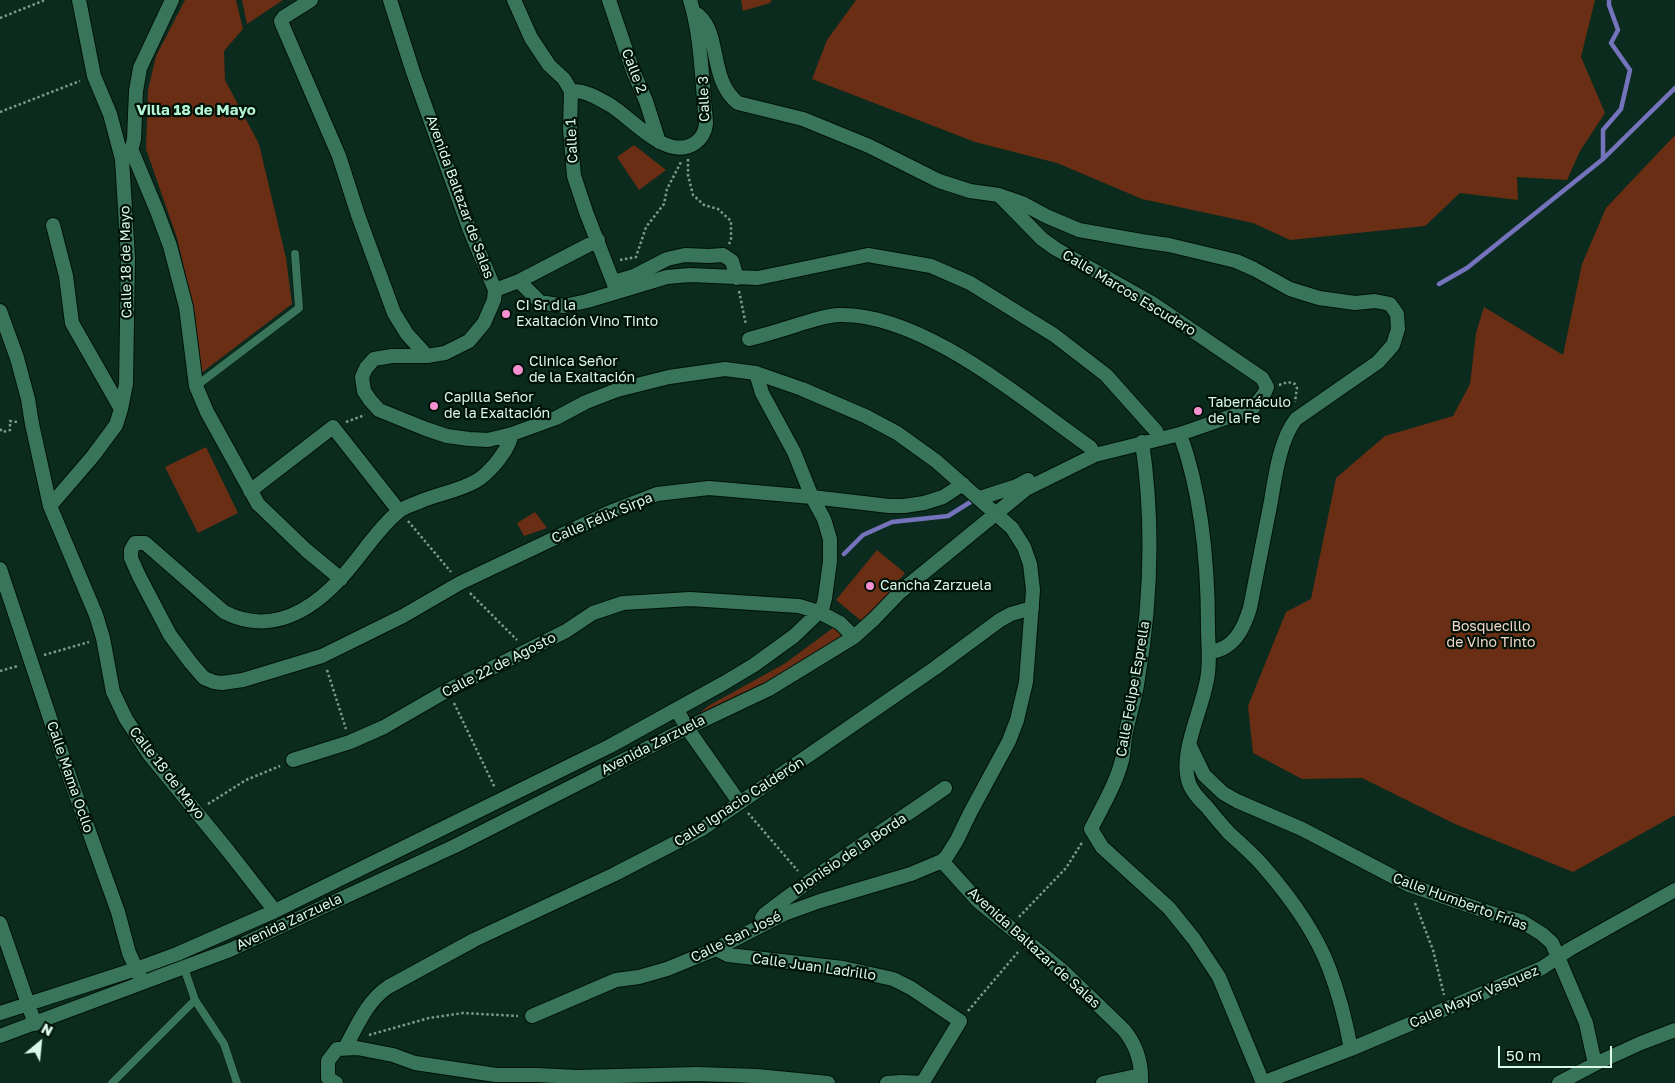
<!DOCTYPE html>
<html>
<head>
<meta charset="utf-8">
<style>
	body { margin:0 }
	#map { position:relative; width:1675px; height:1083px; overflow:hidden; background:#0a2b1d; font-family:"Golos Text",sans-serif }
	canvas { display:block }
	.north { position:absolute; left:15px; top:1018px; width:50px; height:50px; -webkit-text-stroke:4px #001208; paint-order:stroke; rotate:28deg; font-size:14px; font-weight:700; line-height:20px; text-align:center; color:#daf9e9 }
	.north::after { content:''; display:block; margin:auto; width:18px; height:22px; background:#daf9e9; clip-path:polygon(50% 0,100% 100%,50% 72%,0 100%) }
	.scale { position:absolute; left:1498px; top:1046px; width:114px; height:22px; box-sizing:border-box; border:2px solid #daf9e9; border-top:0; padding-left:6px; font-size:15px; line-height:18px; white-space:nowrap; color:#daf9e9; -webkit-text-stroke:4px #001208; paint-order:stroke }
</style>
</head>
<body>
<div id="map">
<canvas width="1675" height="1083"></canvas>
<div class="north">N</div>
<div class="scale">50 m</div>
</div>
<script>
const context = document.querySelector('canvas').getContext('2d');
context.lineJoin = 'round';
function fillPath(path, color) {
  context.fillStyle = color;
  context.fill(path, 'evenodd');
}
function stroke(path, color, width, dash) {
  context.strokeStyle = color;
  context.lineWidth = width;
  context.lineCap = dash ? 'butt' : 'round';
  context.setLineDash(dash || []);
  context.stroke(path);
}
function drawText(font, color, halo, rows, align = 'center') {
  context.font = font + ' "Golos Text",sans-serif';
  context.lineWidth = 4.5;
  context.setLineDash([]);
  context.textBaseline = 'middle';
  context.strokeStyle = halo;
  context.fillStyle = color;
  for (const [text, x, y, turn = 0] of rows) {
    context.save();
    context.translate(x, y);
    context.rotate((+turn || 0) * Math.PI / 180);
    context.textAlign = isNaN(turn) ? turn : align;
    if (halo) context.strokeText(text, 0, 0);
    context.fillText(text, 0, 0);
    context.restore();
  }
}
fillPath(new Path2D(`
	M185 0H236L243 29 224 51 225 80 259 144 286 258 292 304 200 374 195 315 177 238 146 149 148 90 156 56Z
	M242 0H283L247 24Z
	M741 0H772L770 3 743 11Z
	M856 0H1595L1581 57 1605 113 1580 151 1567 180 1517 177 1518 200 1460 193 1425 226 1290 240 1253 223 1142 199 1057 163 975 142 812 79 827 40Z
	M1675 135V815L1573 872 1455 824 1362 778 1302 779 1253 753 1248 706 1286 612 1311 599 1336 478 1385 436 1453 416 1470 384 1476 333 1484 307 1563 355 1582 264 1606 208Z
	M634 145 666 170 639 190 617 157Z
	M206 447 238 513 198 533 165 467Z
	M535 512 547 528 524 536 517 523Z
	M877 550 905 573 864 623 836 600Z
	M833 628 842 631 844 638 702 720 699 714 708 706 784 664Z`), '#6a2e14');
stroke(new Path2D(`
	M1603 159V130L1621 109 1630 70 1611 43 1618 30 1609 5V0
	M1439 284 1467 268 1603 159 1675 88
	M844 554 863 535 892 522 948 516 972 501`), '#7473bc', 4.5);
const service = new Path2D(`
	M196 386 299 308 295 254
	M183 965 195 1000 224 1044 237 1083
	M112 1083 195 1000`);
const minor = new Path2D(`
	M311 0 284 17 281 21 282 24 339 156 358 215 394 313 407 334 427 356
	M390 0 413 72 469 228 495 290 494 300 484 323 469 341 445 353 427 356H392L374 359 366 368 362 377 364 391 370 400 379 410 426 429 447 436 469 439 488 440 512 434 556 418 586 402 617 390 669 377 725 369 756 373 802 389 865 416 897 433 936 461 1012 528 1024 547 1030 564 1033 590 1026 682 1017 720 1009 741 970 813 957 840 947 856 942 861 911 874 820 901 784 914 716 949 667 969 639 977 616 980 532 1016
	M514 0 531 38 549 65 564 79 571 91 570 129 574 176 586 212 617 292
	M609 0 633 71 646 101 659 142
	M694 12C723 29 707 79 738 103L803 119 869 146 939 181 970 191 999 195 1022 203 1046 216 1079 230 1141 241 1169 245 1236 261 1254 269 1290 289 1319 298 1355 303 1375 301 1390 304 1397 314 1398 329 1393 345 1378 362 1296 419C1280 439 1275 477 1271 501 1264 536 1257 572 1250 608 1244 628 1234 650 1209 652
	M571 91C585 90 598 98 610 105 632 118 667 162 695 143 701 139 705 132 706 124 706 116 704 107 704 98 701 65 700 32 690 0
	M132 151 157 211 170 246 186 307 196 386 207 412 258 504 306 550 341 579
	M128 157 130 156 134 139 136 91 140 68 172 0
	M53 225 66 276 72 323 121 409
	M519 281 540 302 564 306 587 301 667 277 690 275 758 278 868 255 931 266 970 283 1054 335 1106 375 1156 431 1159 439
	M614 282 634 276 667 259 685 255 709 256 723 255 732 261 737 278
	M495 290 519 281 598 240
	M0 311 17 358 28 399 32 424 50 506 96 615 103 638 113 692 126 719 149 754 229 852 275 911
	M749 339C765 335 781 330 797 325 810 321 824 316 838 315 922 312 1024 401 1090 447L1095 455
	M512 434C509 446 503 454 496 463 490 470 484 477 476 481 459 491 437 494 419 502 412 505 404 507 398 512 376 530 361 557 341 578 309 613 269 635 224 612L145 543H135L131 550V558L139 576 170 635 191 663 204 678 214 682 222 683 243 680 322 656 403 616 460 583 610 512 657 494 709 488 812 497 889 506H904L924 503 943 497 963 484
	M1180 434C1202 495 1208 562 1208 627 1208 643 1210 657 1208 673 1205 705 1178 752 1189 783 1192 792 1200 800 1207 807 1214 816 1221 824 1229 833 1241 844 1254 855 1264 867 1290 897 1315 931 1329 968 1339 994 1346 1022 1351 1049
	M1142 442C1154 523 1151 605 1137 685 1134 702 1128 720 1125 737 1124 744 1124 752 1122 760 1116 784 1102 807 1091 829L1102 847 1169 908 1194 939 1219 977 1263 1083
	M250 491 333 427 399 511
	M980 498 1017 486 1028 480
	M50 506 93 456 116 425 121 409 126 384 128 258 122 159 110 114 94 76 79 0
	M0 569 72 784 118 912 129 953 140 977
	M677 710 687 728 739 802
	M1190 746 1204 775 1223 793 1237 801 1302 829 1409 885 1494 914 1521 921 1542 934 1552 943 1586 1023 1595 1064
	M293 760 350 742 384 727 448 690 566 631 593 613 623 603 690 599 799 606 819 612 840 623 854 637
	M942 861 978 901 1064 972 1124 1030C1137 1046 1142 1063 1141 1083
	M0 923 35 1024
	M761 924 762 918 765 914C823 869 885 830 945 788
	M716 949 728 955 843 968 893 979 911 988 960 1021 923 1082
	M0 1013 136 969 177 954 275 911 610 746 724 683 754 665 794 636 819 612 823 606 825 598 830 561V539L824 519 812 497 794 452 762 393 756 373
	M0 1036 230 950 455 846 687 728 769 689 854 637 874 619 900 592 1026 489 1095 455 1180 434 1252 409 1264 394 1267 387 1262 378 1152 303 1056 249 1042 239 999 195
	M345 1048C357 1026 367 1001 388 987L474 940 613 875 702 829 935 668 1000 620 1011 614 1032 608
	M336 1083 328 1078V1061L337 1049 357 1048 393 1055 415 1063 496 1075H537L577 1077 697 1074 757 1076 828 1083
	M887 1083 901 1082 924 1083
	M1103 1083 1141 1075
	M1262 1083 1351 1049 1542 968 1570 949 1675 890
	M1559 1083 1595 1064 1641 1043 1675 1030`);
stroke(service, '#011109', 9);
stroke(minor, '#011109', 16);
stroke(new Path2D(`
	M0 18 45 0
	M0 112 80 81
	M688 159V175L693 195 704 205 718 209 731 221V240L729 244
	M620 260 636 257 646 227 664 204 667 189 682 160
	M739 291 746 325
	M1279 385 1288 382 1295 384 1297 388 1295 402
	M346 422 365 415
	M0 429 3 432 10 430V421L17 422
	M408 521 451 572
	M470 593 517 640
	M44 655 89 642
	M327 670 346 729
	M0 671 18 666
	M454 703 495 788
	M208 804 246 780 280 766
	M748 813 798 871
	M1415 903 1433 950 1444 995
	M1019 917 1066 868 1083 841
	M968 1011 1018 952
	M369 1035 429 1018 463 1013 518 1016`), '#7b9b8c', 2.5, [2.5, 2.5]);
stroke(service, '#38755a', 8);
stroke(minor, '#38755a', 14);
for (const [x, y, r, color] of [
	[506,314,5,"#f690d0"],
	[518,370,6,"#f690d0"],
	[434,406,5,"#f690d0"],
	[1198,411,5,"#f690d0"],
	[870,586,5,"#f690d0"]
]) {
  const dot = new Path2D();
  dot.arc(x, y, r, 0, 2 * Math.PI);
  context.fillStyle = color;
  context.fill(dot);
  stroke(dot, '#001208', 2);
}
drawText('14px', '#daf9e9', '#001208', [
	["Calle 2",634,71,69],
	["Calle 3",704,99,-92],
	["Calle 1",572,141,-93],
	["Avenida Baltazar de Salas",460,197,70],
	["Calle 18 de Mayo",126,262,-91],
	["Calle Marcos Escudero",1129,293,31],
	["Calle Félix Sirpa",602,518,-23],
	["Calle 22 de Agosto",499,665,-27],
	["Calle Felipe Esprella",1133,689,-80],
	["Avenida Zarzuela",653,745,-27],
	["Calle 18 de Mayo",167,773,52],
	["Calle Mama Ocllo",70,777,71],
	["Calle Ignacio Calderón",739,802,-33],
	["Dionisio de la Borda",850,854,-34],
	["Calle Humberto Frias",1460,902,20],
	["Avenida Zarzuela",289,922,-25],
	["Calle San José",736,937,-26],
	["Avenida Baltazar de Salas",1034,948,42],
	["Calle Juan Ladrillo",814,967,8],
	["Calle Mayor Vasquez",1474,997,-23]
]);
drawText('14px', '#daf9e9', '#001208', [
	["CI Sr d la",516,306],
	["Exaltación Vino Tinto",516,322],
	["Clinica Señor",529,362],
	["de la Exaltación",529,378],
	["Capilla Señor",444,398],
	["de la Exaltación",444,414],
	["Tabernáculo",1208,403],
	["de la Fe",1208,419],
	["Cancha Zarzuela",880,586]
], 'left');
drawText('14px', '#f6d6c9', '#001208', [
	["Bosquecillo",1491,627],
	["de Vino Tinto",1491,643]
]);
drawText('bold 15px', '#b4f4d4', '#001208', [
	["Villa 18 de Mayo",196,110]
]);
</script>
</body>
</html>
